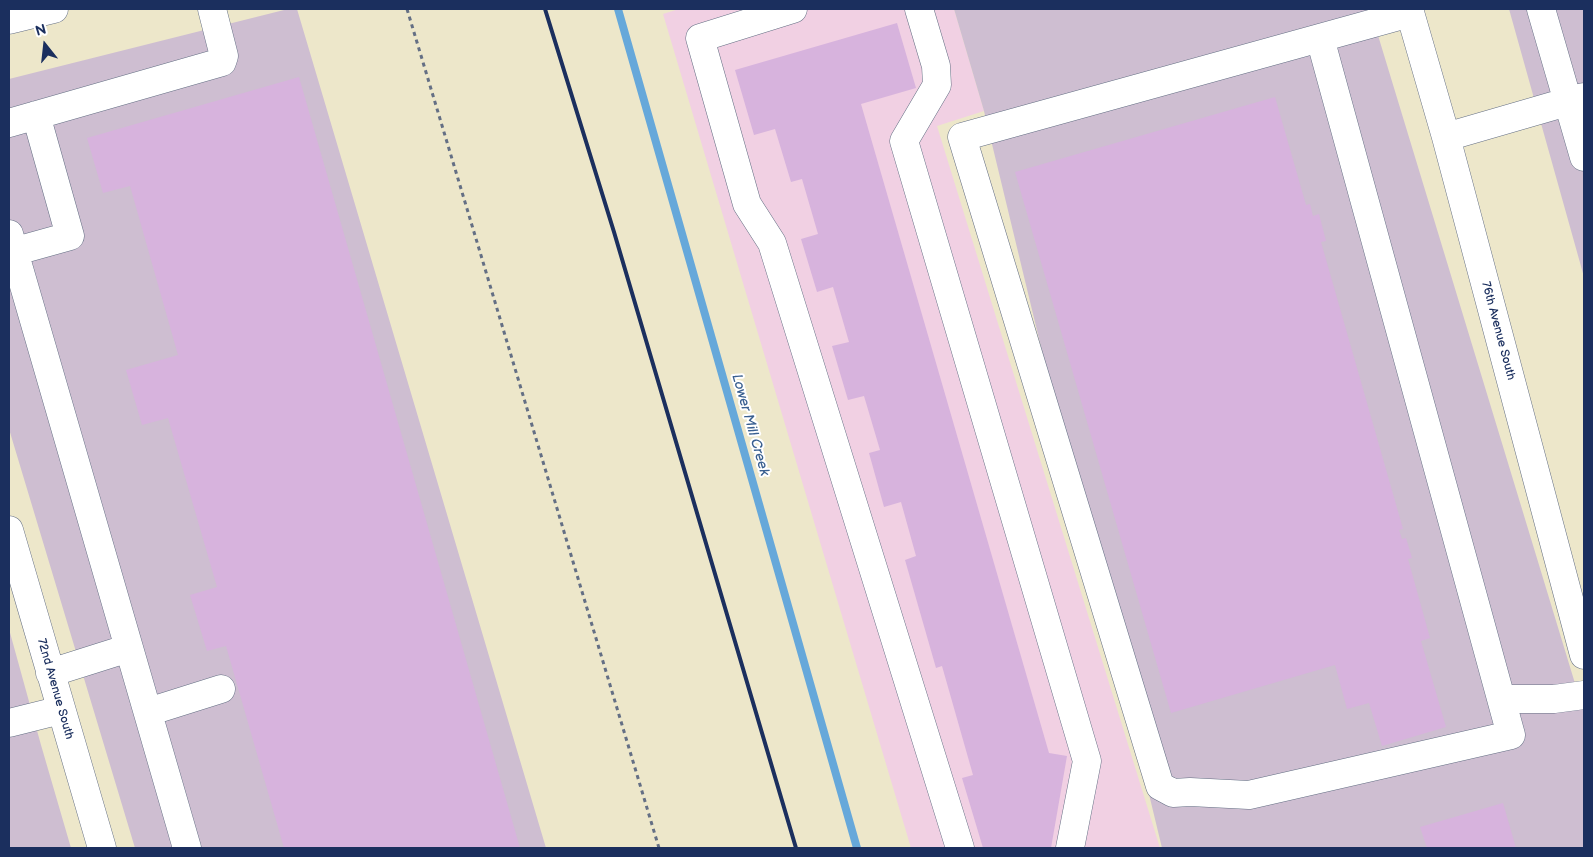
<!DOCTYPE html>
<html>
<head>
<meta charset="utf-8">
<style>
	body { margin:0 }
	#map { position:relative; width:1593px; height:857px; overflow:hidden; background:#ede7ca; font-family:"Balsamiq Sans",sans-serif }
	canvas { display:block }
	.frame { position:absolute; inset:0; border:10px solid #1b2f5e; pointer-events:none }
	.north { position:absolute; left:20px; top:20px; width:50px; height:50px; -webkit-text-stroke:4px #fff; paint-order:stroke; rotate:344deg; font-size:14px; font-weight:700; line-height:20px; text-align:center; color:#1b2f5e }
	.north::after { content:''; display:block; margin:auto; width:18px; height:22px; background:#1b2f5e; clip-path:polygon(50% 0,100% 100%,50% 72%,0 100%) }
</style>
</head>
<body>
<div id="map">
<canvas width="1593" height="857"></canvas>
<div class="frame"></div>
<div class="north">N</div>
</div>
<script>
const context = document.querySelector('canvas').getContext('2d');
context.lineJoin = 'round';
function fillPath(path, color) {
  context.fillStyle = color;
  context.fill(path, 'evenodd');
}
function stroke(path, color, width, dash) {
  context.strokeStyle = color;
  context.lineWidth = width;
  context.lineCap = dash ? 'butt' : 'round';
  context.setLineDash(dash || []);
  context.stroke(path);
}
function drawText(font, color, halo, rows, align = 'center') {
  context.font = font + ' "Balsamiq Sans",sans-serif';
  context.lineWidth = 4;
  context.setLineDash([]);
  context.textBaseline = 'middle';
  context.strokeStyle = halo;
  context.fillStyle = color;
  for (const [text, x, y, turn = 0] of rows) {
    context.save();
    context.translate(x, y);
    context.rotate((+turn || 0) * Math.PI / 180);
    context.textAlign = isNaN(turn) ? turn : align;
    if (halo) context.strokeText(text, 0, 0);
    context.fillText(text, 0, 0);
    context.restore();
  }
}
fillPath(new Path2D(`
	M679 9H954L984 111 937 126 1160 848H911L663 14Z`), '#f1d0e3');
fillPath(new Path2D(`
	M288 9H297L546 848H135L9 429V79Z
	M954 9H1370L1584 713V848H1162L984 111Z
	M1509 9H1584V277Z
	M9 629 41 745 71 848H9Z`), '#cebed1');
stroke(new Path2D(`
	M618 9 857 848`), '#66a8da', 8);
fillPath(new Path2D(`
	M897 23 916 88 861 104 1049 753 1067 756 1051 848H983L962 778 973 775 942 666 936 668 905 560 916 556 901 502 884 507 869 453 880 450 864 396 848 400 832 346 849 342 833 287 817 292 801 239 818 234 802 179 791 182 775 129 754 135 735 70Z
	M299 77 520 848H284L226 646 207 651 190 595 217 587 168 418 142 425 126 370 178 355 130 186 103 193 87 138Z
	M1275 97 1306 205 1310 204 1313 216 1319 214 1326 241 1321 242 1403 529 1399 530 1402 539 1406 538 1412 558 1408 559 1430 638 1421 641 1446 727 1382 746 1369 703 1347 709 1335 665 1171 713 1015 172Z
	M1503 803 1516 848H1427L1420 827Z`), '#d7b3dd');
const minor = new Path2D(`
	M793 9 700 38 747 204 772 243 960 848
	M919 9 936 66 937 85 904 141 1087 761 1070 848
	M1409 9 1446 137 1584 655
	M1541 9 1584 157
	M1320 38 1511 735 1249 795 1190 792 1173 793 1160 786 962 137 1410 13
	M9 123 222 62 224 56 212 9
	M1446 137 1584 97
	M9 234 187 848
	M9 253 70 236 36 115
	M9 530 102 848
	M50 673 129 648
	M1502 699H1554L1584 695
	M148 712 221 689
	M9 723 61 710`);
const major = new Path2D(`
	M9 20 54 9`);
stroke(minor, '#646f84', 29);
stroke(major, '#646f84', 29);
stroke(new Path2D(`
	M407 9 659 848`), '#646f84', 3, [4, 4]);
stroke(minor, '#fff', 28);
stroke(major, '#fff', 28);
stroke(new Path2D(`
	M545 9 614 232 796 848`), '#1b2f5e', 4);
drawText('12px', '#1b2f5e', '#fff', [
	["76th Avenue South",1498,331,75],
	["72nd Avenue South",55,689,74]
]);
drawText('italic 14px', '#395f90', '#fff', [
	["Lower Mill Creek",750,425,74]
]);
</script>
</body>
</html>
